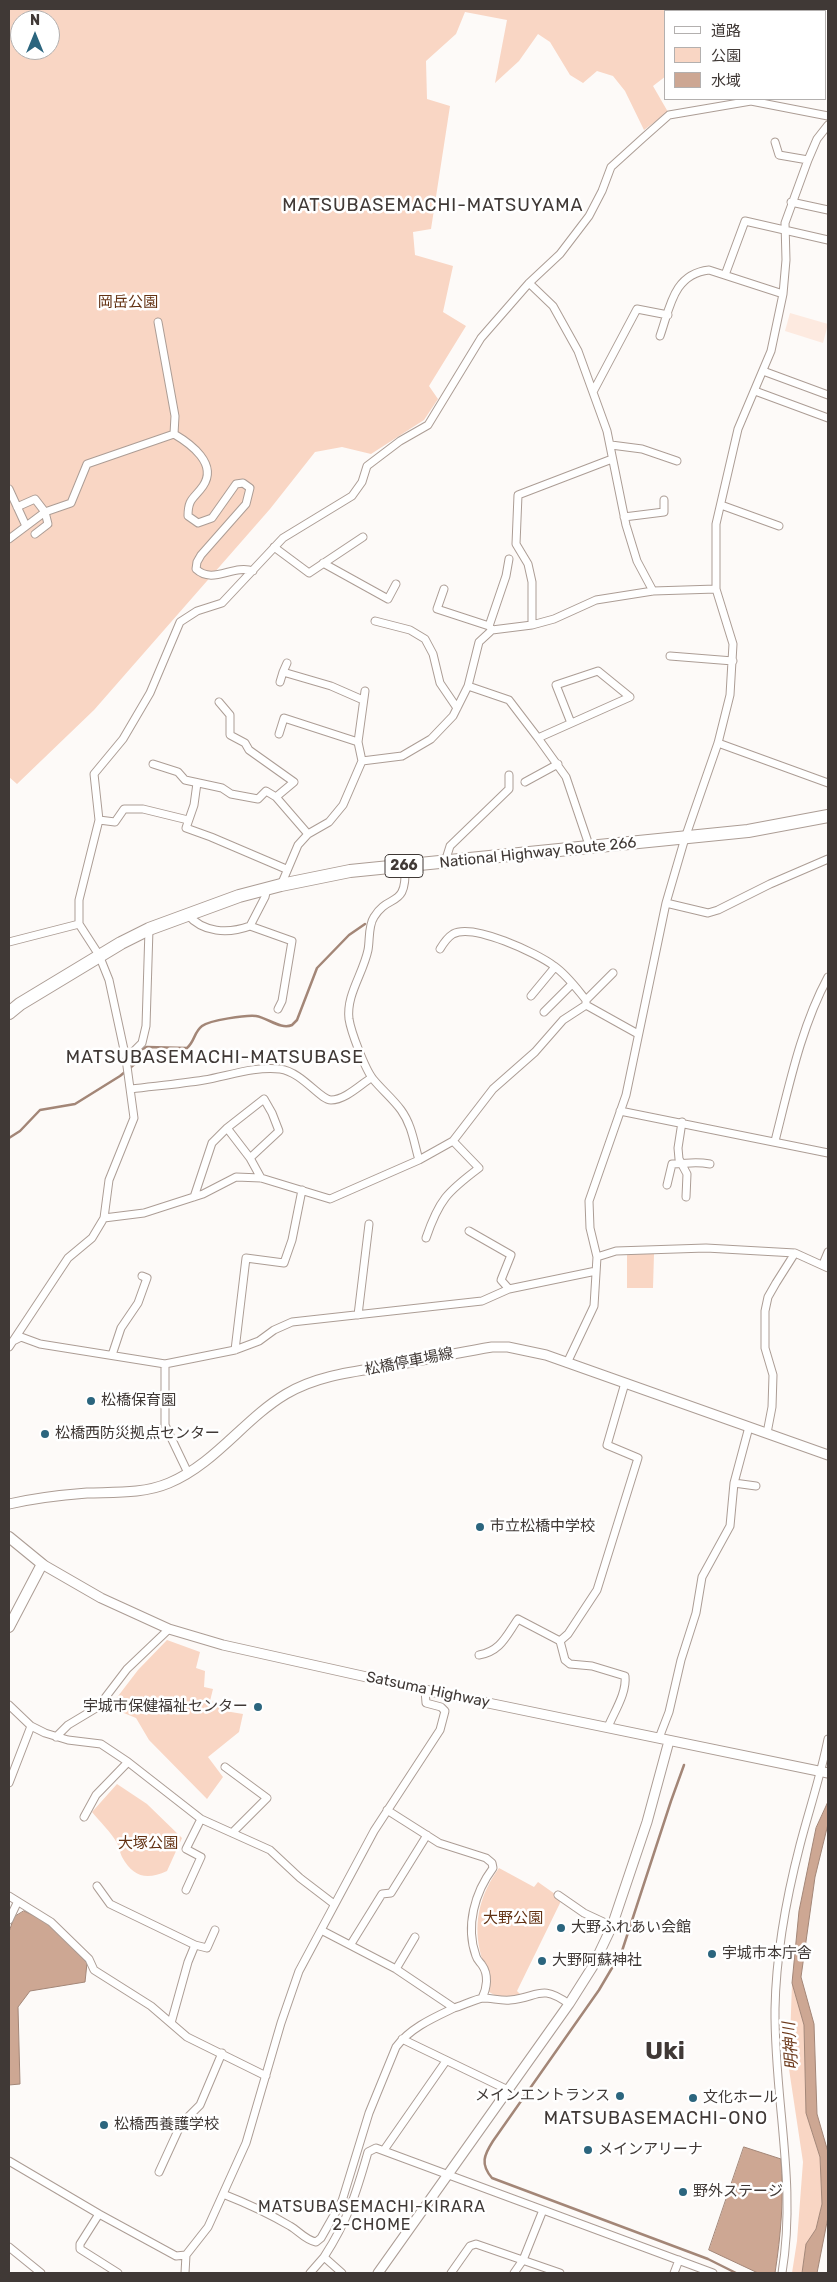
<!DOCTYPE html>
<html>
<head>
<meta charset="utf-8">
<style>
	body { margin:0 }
	#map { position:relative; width:837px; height:2282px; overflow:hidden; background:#fdfaf8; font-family:Rubik,"Noto Sans JP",sans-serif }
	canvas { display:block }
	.frame { position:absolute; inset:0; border:10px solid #403936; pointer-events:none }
	.legend { position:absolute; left:664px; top:10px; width:162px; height:90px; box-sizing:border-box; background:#fff; border:1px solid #b3b0af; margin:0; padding:6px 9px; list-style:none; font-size:15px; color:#403936 }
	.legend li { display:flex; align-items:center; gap:10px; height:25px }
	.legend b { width:25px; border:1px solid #b3b0af }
	.north { position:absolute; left:10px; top:10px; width:50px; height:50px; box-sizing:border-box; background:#fff; border:1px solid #b3b0af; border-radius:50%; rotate:0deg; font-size:14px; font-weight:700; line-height:20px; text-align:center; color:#403936 }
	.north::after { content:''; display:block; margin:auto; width:18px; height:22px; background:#2b657e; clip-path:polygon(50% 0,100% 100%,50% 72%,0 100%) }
</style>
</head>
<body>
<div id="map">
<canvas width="837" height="2282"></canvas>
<div class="frame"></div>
<ul class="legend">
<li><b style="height:6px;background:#fff"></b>道路</li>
<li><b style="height:14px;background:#f9d6c4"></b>公園</li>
<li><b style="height:14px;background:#cda793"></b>水域</li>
</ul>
<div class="north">N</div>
</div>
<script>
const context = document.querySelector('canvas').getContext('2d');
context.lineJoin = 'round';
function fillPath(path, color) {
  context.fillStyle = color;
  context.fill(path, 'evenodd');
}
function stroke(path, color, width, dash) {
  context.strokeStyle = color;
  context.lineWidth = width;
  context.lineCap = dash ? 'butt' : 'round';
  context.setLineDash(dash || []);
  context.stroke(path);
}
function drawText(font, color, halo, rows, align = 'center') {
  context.font = font + ' Rubik,"Noto Sans JP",sans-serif';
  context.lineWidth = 5;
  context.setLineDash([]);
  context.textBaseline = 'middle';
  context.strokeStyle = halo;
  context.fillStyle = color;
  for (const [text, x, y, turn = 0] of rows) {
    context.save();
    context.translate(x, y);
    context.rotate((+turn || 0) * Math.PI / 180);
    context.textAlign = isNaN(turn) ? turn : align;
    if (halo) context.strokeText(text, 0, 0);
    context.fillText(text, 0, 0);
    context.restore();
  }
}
fillPath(new Path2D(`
	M790 313 828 324 823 343 785 331Z`), '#fdeae0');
fillPath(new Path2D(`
	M9 9H742L743 11H666V76L653 86 668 112 644 130 625 91 613 76 597 71 583 83 570 75 550 42 538 34 519 61 495 83 507 20 465 12 456 34 426 61 427 99 450 106 431 229 413 232 415 255 453 266 443 312 466 326 429 386 438 399 424 420 371 454 342 447 315 452 270 509 94 710 17 784 9 777ZM20 20H50V50H20Z
	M627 1254H654L653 1288H627Z
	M167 1640 200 1652 196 1668 205 1671 204 1687 213 1689 210 1701 226 1705 225 1711 243 1714 239 1732 208 1757 223 1777 207 1799 149 1740 136 1718 114 1709 112 1704 138 1670Z
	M117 1784 147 1804 182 1838 167 1871C147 1880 134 1878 122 1857 120 1853 119 1847 117 1843 111 1832 100 1822 92 1812Z
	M499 1868 534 1887 538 1882 562 1899 517 1991 521 1995C509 2000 499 1998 489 1992 491 1971 483 1968 480 1951 473 1920 481 1893 499 1868Z
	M792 1983 804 2025 806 2113 820 2157 822 2204 816 2229 806 2244 802 2273H792L797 2241 803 2162 789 2069Z`), '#f9d6c4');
const water = new Path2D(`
	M828 1802V1824L815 1877 801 1977 814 2024 817 2114 828 2152V2217L817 2273H802L806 2244 816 2229 822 2204 820 2157 806 2113 804 2025 792 1983 799 1911 816 1828Z
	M24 1911 45 1921 87 1963 85 1982 30 1991 18 2007 20 2084 9 2085V1932L14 1917Z
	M744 2147 781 2159C784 2198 781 2234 775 2273H758L709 2250Z`);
fillPath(water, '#cda793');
stroke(water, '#a38677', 1);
stroke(new Path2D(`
	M9 1138 20 1131 40 1110 75 1104 120 1076 136 1063 142 1049 147 1047 187 1048C195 1041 194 1032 202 1026 210 1020 246 1015 256 1016 268 1018 281 1030 292 1025L297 1020 317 968 349 935 365 924
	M684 1765 671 1801 622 1951 599 1990 493 2141C484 2155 480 2164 492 2178L708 2259 736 2273`), '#a38677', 2.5);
const street = new Path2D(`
	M747 9V11
	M775 142 779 155 808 160
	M791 202 828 210
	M725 275 745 221 828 240
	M529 283 553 306 578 351 607 431 626 525 637 561 653 591
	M660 336C670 308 673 274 709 270L783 294
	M763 371 828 395
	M594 390 637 309 668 315
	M755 391 828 418
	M174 434C191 444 218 464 203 486 194 499 188 498 188 516L198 523 212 518 236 484 243 483 250 488 246 504 201 555 197 562 196 569C213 585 233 564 253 571
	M611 445 642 449 677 461
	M9 489 26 526
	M721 505 779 526
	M17 507 35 499 45 512 48 524 35 534
	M624 517 664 512V500
	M9 539 45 512 71 503 87 464 174 434 175 416 158 322
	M274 547 309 573 363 537
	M323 563 388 599 396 584
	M444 589 437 609 489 626 492 630
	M375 621 410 630 425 639 433 654 440 683 457 708
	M532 625V582L528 564 516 544 518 495 612 459
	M489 626 506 576 509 559
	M670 656 733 661
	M287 663 283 672 331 686 363 700
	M280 682 283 672
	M468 686 509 700 538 738 566 777 590 848
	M219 702 230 715V735L245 743 249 750 294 782 276 797 308 834
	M279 734 284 718 358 742
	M538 738 630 697 598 671 556 685 571 723
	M718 743 828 783
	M362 761 358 742 365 691
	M153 764 178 772 185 780 222 788 231 794 258 799 266 791 276 797
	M525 782 558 764
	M197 783 194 805 186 828 211 837 286 869
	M99 820 115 822 124 809H143L188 820
	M445 862 450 846 509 789V775
	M405 866C407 910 389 892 374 917 368 926 370 940 368 950 363 974 346 995 349 1019 351 1032 365 1069 373 1079 382 1090 393 1099 401 1110 412 1125 414 1143 419 1160
	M281 885 298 845 308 834 329 822 343 805 362 761 402 756 431 739 453 716 468 686 479 642 492 630 532 625 554 619 596 600 653 591 716 589
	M267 888 265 897 250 926 292 941 282 1001 278 1009
	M666 903 708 913 718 910 770 884 828 859
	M187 914C203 933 228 934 250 926
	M9 942 79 924
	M440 949C443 944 448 937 453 934 473 923 537 953 554 966 567 975 577 989 586 1000
	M531 996 555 967
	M586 1004V1000L613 973
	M544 1012 572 984
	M126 1059 142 1043 146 1026 149 929
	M131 1089C155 1086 180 1084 204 1080 228 1076 255 1066 280 1069 302 1072 320 1100 331 1100 345 1100 360 1085 371 1078
	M620 1111 828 1153
	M682 1122 678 1148 679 1159 687 1174 686 1197
	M227 1128 264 1099 272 1113 279 1131 250 1158
	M775 1141C789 1086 801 1027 828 977
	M667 1185 672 1164C688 1164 693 1161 710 1164
	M194 1197 212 1143 227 1128 250 1158 261 1178
	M104 1218 144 1213 203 1194 236 1177 261 1178 330 1199 419 1160 453 1141 493 1089 535 1052 563 1020 586 1005 638 1034
	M469 1231 511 1255 501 1280 509 1289
	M426 1238C439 1200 447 1192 479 1168L453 1141
	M597 1257 616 1251 706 1248 795 1253 828 1268
	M823 1264 828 1252
	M358 1315 369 1224
	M13 1341 21 1337 40 1344 165 1364 235 1350 259 1341 274 1330 292 1322 482 1301 509 1289 596 1271
	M9 1347 68 1258 92 1238 104 1218 109 1180 134 1118 126 1059 109 980 99 955 79 924V900L99 820 94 774 123 739 150 693 180 622 197 611 222 603 283 538 352 496 362 482 367 466 400 441 428 425 481 338 529 283 560 254 589 216 602 191 611 167 643 138 669 115 751 101 828 116
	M235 1350 246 1258 284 1263 292 1240 302 1190
	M112 1355 121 1328 138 1303 147 1278 142 1276
	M567 1363 594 1306 597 1257 590 1228 589 1201 626 1095 666 903 685 838 718 743 730 695 733 644 716 589V524L738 429 771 351 783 294 786 260 785 223 808 160 817 139 828 125
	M165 1364V1425L188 1473
	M767 1433 772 1407 773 1375 765 1348V1311L768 1297 776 1283 795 1253
	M734 1483 756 1486
	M560 1641 565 1660 570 1664 592 1666 625 1676C627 1693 614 1712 608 1727
	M479 1655C501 1651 506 1636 518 1619L560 1641 568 1634 597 1590 638 1458 607 1445 625 1383
	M9 1705 31 1726 45 1733 68 1740 101 1744 128 1762 201 1819 270 1850 300 1878 334 1904
	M56 1737 68 1725 98 1707 127 1669 169 1629
	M659 1738 669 1712 681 1660 696 1613 702 1577 730 1526 734 1483 749 1427
	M225 1767 267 1798 233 1832
	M9 1783 31 1726
	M387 1810 439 1843 486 1858 492 1863 493 1868C475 1892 465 1926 476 1956 477 1960 480 1962 482 1965 489 1975 487 1988 482 1998
	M84 1817 96 1795 128 1762
	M97 1886 110 1904 195 1945 188 1962 171 2023
	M186 1890 201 1857 186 1849 201 1819
	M558 1895 584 1913 612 1926
	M9 1896 51 1922 89 1959 94 1970 151 2006 187 2037 266 2076
	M9 1920 17 1903
	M321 1930 396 1969 454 2008C461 2006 476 1999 483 1998 492 1998 501 2001 510 2000 538 1998 540 1983 569 2004
	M351 1944 382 1894 391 1893 427 1835
	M195 1945 207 1948 215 1930
	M396 1969 415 1937
	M402 2039 508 2090
	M384 2150 446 2061
	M9 2161 99 2214 176 2256 186 2255
	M159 2172 181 2124 200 2105 222 2053
	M223 2194C246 2203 268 2213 290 2226 299 2231 305 2240 316 2242L321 2238 342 2201 369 2113 396 2047C410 2028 433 2018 454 2008
	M99 2214 80 2244V2249L118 2273
	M9 2247 41 2273
	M185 2273 186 2255 208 2227 246 2143 281 2023 299 1971 374 1831 440 1730 445 1711 441 1707 426 1703 425 1690
	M310 2273 324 2257
	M342 2273 324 2257C348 2220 356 2194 368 2152L376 2148 713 2273
	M451 2273 470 2246 476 2244 560 2273
	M514 2273 523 2260 543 2210
	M674 2273 679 2260
	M782 2273C797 2182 774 2100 775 2009 776 1954 786 1899 800 1845 809 1810 821 1775 828 1739`);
const secondary = new Path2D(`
	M9 1504C35 1498 61 1495 87 1493 115 1492 143 1494 169 1483 215 1464 244 1419 286 1394 321 1373 363 1371 402 1364 432 1358 462 1352 492 1347H508L546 1355 828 1455
	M42 1564 101 1598 169 1629 223 1645 425 1690 828 1773
	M378 2273 569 2004 593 1966 612 1926 647 1822 669 1741`);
const primary = new Path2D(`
	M9 1537 42 1564 9 1627`);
const highway = new Path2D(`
	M9 1013 20 1004 121 943 149 929 239 896 281 885 350 871 748 831 828 816`);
stroke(street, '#ac9d95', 9);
stroke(secondary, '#ac9d95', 11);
stroke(primary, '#ac9d95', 12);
stroke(highway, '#ac9d95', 14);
stroke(street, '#fff', 7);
stroke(secondary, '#fff', 9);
stroke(primary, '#fff', 10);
stroke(highway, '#fff', 12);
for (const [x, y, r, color] of [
	[91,1401,5,"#2b657e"],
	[45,1434,5,"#2b657e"],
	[480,1527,5,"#2b657e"],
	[258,1707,5,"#2b657e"],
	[561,1928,5,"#2b657e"],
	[712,1954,5,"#2b657e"],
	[542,1961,5,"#2b657e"],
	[620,2096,5,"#2b657e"],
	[693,2098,5,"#2b657e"],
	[104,2125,5,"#2b657e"],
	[588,2150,5,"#2b657e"],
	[683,2192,5,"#2b657e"]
]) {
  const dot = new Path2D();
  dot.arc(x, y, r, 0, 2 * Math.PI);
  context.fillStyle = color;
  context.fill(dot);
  stroke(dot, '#fff', 2);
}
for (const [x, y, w] of [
	[404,866,38]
]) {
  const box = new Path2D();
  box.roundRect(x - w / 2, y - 11.5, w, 23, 4);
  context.fillStyle = '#fff';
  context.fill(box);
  stroke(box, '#403936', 1);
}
drawText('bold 14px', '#403936', null, [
	["266",404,866]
]);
drawText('15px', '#633213', '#fff', [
	["岡岳公園",128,303],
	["大塚公園",148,1844],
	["大野公園",513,1919]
]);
drawText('15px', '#403936', '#fff', [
	["National Highway Route 266",538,853,-6],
	["松橋停車場線",409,1362,-11],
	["Satsuma Highway",428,1690,12]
]);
drawText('15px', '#403936', '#fff', [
	["松橋保育園",101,1401],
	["松橋西防災拠点センター",55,1434],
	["市立松橋中学校",490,1527],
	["宇城市保健福祉センター",248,1707,"right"],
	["大野ふれあい会館",571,1928],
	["宇城市本庁舎",722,1954],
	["大野阿蘇神社",552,1961],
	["メインエントランス",610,2096,"right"],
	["文化ホール",703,2098],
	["松橋西養護学校",114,2125],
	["メインアリーナ",598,2150],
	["野外ステージ",693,2192]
], 'left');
drawText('italic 16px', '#6e3b1d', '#fff', [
	["明神川",791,2046,-94]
]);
context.letterSpacing = '1px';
drawText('16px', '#403936', '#fff', [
	["MATSUBASEMACHI-KIRARA",372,2207],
	["2-CHOME",372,2225]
]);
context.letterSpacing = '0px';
context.letterSpacing = '1px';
drawText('18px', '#403936', '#fff', [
	["MATSUBASEMACHI-MATSUYAMA",433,206],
	["MATSUBASEMACHI-MATSUBASE",215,1058],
	["MATSUBASEMACHI-ONO",656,2119]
]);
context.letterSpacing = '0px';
drawText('bold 25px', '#403936', '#fff', [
	["Uki",665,2052]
]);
</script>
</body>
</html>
